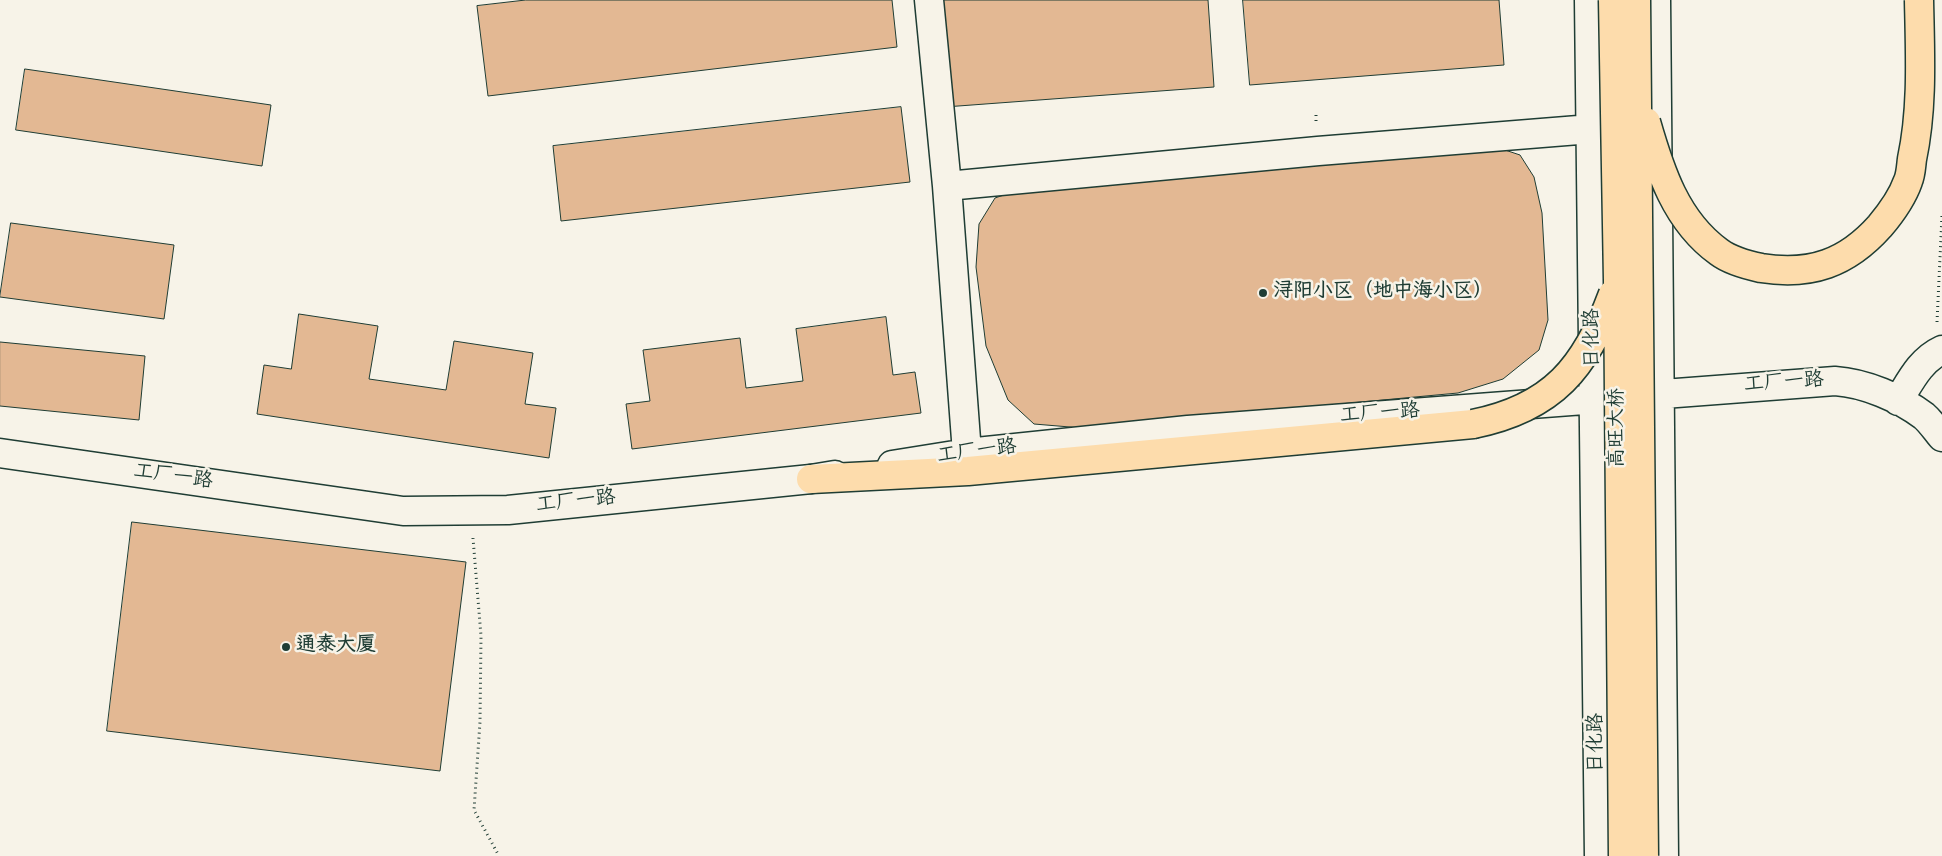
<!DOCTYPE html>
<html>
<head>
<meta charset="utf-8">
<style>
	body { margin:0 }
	canvas { display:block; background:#f7f3e8 }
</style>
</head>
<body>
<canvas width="1942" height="856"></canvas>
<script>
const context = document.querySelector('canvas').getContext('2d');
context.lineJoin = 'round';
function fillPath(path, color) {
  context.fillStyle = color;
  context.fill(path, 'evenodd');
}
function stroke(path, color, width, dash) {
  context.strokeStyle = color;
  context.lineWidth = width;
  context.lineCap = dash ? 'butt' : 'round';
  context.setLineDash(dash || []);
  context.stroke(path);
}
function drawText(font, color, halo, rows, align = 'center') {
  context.font = font + ' "Indie Flower","LXGW WenKai TC",sans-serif';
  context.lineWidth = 5;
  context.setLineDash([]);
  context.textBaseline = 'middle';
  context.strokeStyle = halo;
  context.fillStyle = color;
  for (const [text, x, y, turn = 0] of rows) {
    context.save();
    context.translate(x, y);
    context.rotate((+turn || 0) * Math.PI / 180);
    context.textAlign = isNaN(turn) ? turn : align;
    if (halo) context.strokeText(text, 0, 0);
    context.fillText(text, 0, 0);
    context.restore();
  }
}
const building = new Path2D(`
	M526 0H892L897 47 488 96 477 6Z
	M938 0H1208L1214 87 945 107Z
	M1243 0H1499L1504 65 1250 85Z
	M25 69 271 105 262 166 16 130Z
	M901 107 910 182 561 221 553 146Z
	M1496 147 1520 155 1534 177 1542 213 1548 320 1539 350 1503 379 1458 393 1082 428 1034 424 1008 400 986 346 976 267 979 224 995 198 1018 190Z
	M11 223 174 245 164 319 0 297Z
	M299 314 378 326 369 379 446 390 454 341 533 353 525 404 556 408 549 458 257 414 264 365 291 369Z
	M886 317 893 375 915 372 921 413 632 449 626 404 650 401 643 350 740 338 746 388 803 381 796 329Z
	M0 342 145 356 139 420 0 406Z
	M132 522 466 562 440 771 107 731Z`);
fillPath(building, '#e3b893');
stroke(building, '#1f3d34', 1);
const minor = new Path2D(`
	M929 0 947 186 967 453
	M1589 0 1599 856
	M1656 0 1664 856
	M947 186 1318 151 1591 129
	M1898 401C1910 382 1920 360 1942 350
	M0 453 403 511 508 510 811 479 835 475
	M892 465 967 453 1188 430 1835 381C1865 383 1900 398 1924 416 1931 422 1936 430 1942 437`);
const major = new Path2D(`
	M811 479 968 471 1473 424`);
stroke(minor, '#1f3d34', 31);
stroke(major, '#1f3d34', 31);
stroke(new Path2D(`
	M1316 115V123
	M1937 322 1942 215
	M473 538 481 636 480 722 474 810 499 856`), '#1f3d34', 3, [1, 4]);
stroke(minor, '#f7f3e8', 28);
stroke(major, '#fddcac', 28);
const majorBridge = new Path2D(`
	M1613 0 1618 281 1623 856
	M1636 0 1644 856
	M1646 122C1660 171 1676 221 1719 252 1731 261 1747 265 1761 268 1811 276 1847 263 1880 226 1891 213 1902 198 1908 181 1911 174 1911 166 1912 159 1923 107 1920 53 1919 0
	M1473 424C1553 408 1586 367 1613 294`);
stroke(majorBridge, '#1f3d34', 31, []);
stroke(majorBridge, '#fddcac', 28);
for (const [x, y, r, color] of [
	[1263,293,5,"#1f3d34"],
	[286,647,5,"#1f3d34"]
]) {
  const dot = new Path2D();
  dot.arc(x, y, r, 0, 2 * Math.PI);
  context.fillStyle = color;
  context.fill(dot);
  stroke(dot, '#f7f3e8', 2);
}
drawText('bold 20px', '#1f3d34', '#f7f3e8', [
	["浔阳小区（地中海小区）",1273,293],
	["通泰大厦",296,647]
], 'left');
drawText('20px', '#1f3d34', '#f7f3e8', [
	["日化路",1594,338,-91],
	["工厂一路",1784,384,-4],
	["工厂一路",1380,415,-4],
	["高旺大桥",1619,428,-90],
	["工厂一路",977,453,-7],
	["工厂一路",173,478,8],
	["工厂一路",576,503,-6],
	["日化路",1598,743,-90]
]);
</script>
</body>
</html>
